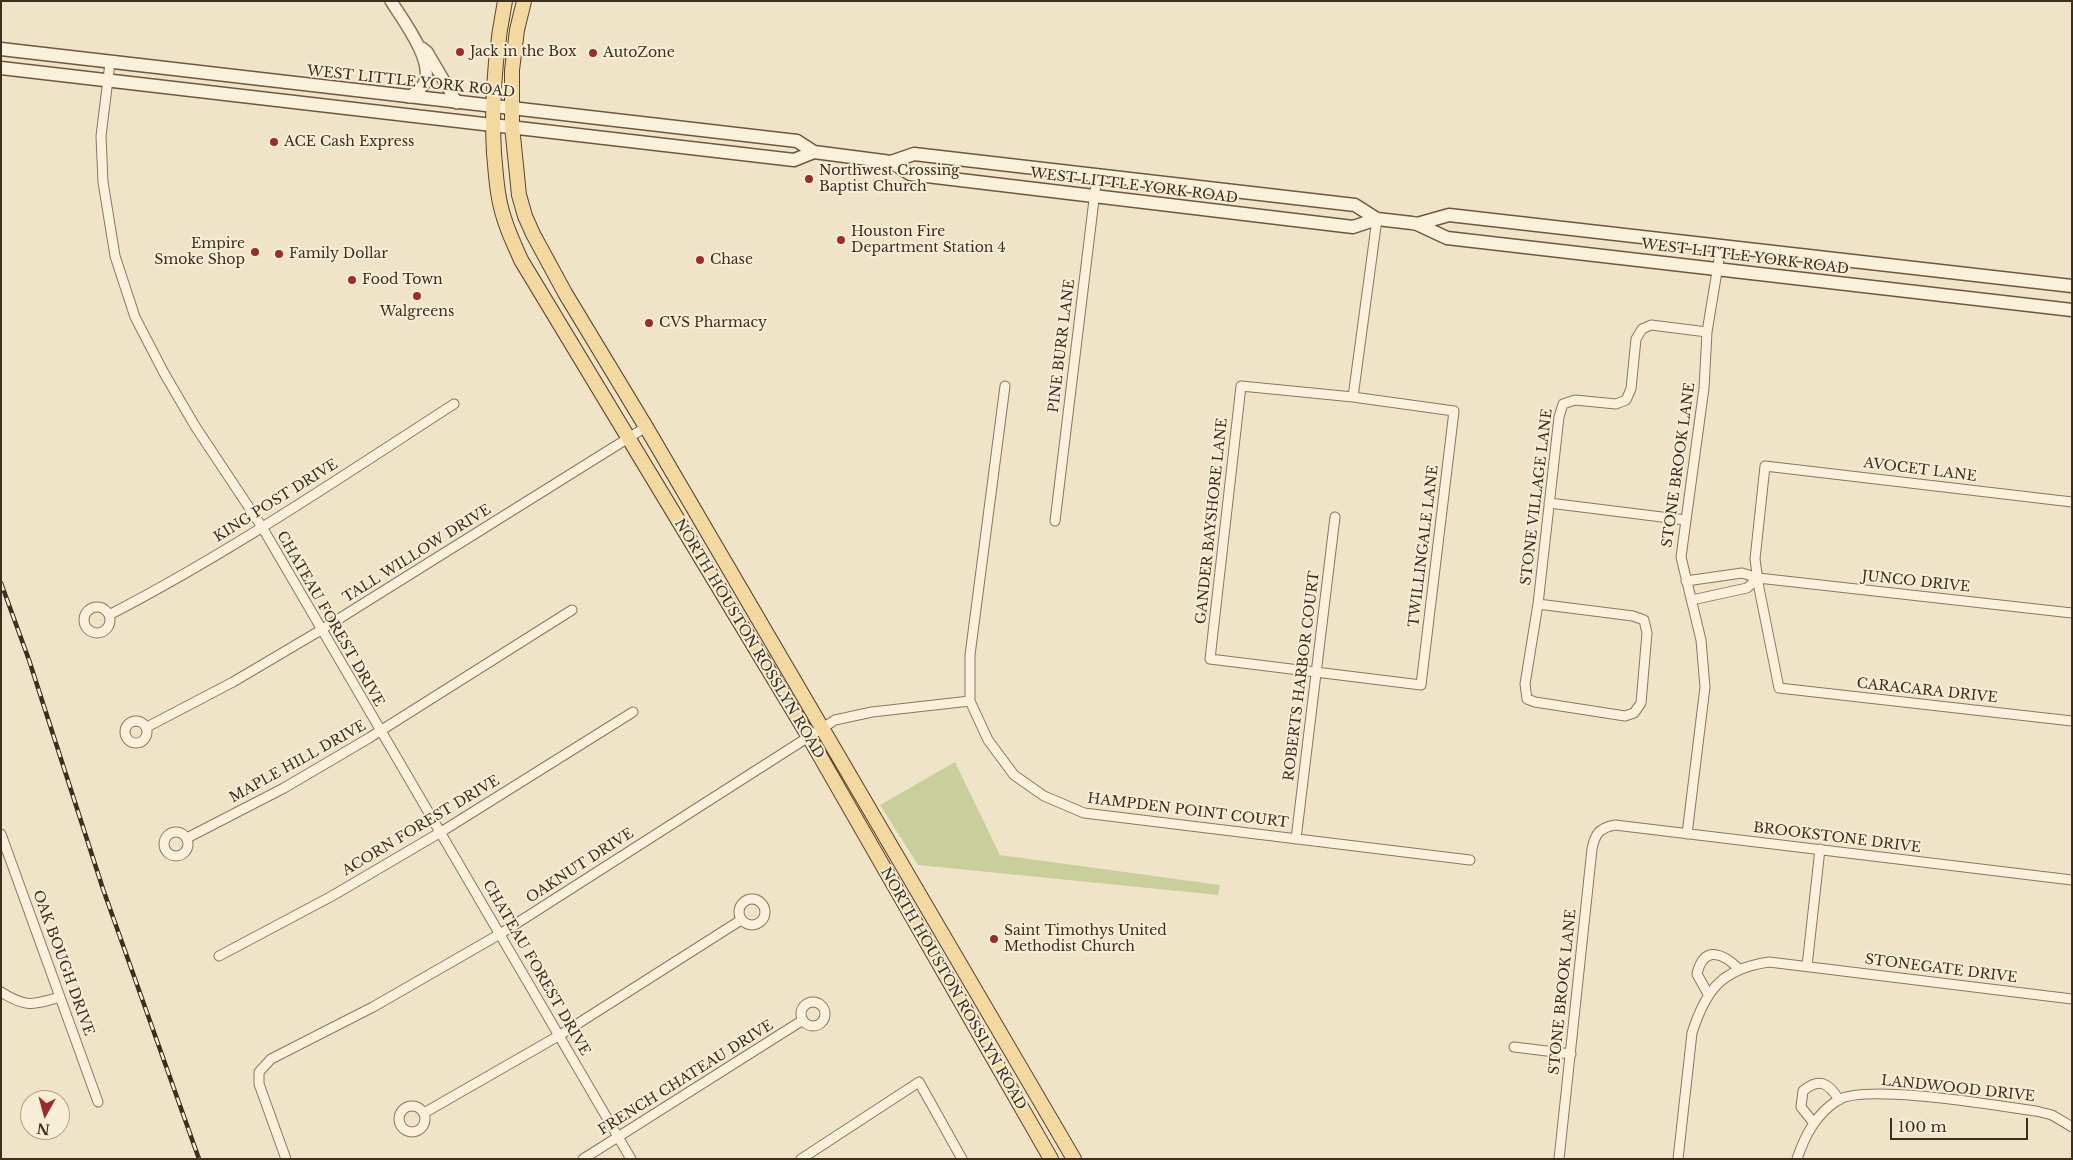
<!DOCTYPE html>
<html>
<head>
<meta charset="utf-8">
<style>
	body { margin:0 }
	#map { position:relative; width:2073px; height:1160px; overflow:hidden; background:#f0e4c8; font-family:"Libre Baskerville",serif }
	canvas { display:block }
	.frame { position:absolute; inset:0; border:2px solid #3d2e20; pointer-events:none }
	.north { position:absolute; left:20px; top:1090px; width:50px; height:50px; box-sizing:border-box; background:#f7eed8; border:1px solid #ada18e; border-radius:50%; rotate:187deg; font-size:14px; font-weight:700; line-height:20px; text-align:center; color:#3d2e20 }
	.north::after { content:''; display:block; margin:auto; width:18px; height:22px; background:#9e2a2b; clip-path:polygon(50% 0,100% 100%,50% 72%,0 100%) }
	.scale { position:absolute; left:1890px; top:1118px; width:138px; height:22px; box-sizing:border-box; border:2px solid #3d2e20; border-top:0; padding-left:6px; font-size:15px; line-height:18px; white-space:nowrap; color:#3d2e20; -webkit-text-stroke:4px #f7eed8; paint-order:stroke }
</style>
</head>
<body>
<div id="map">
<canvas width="2073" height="1160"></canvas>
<div class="frame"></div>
<div class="north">N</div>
<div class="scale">100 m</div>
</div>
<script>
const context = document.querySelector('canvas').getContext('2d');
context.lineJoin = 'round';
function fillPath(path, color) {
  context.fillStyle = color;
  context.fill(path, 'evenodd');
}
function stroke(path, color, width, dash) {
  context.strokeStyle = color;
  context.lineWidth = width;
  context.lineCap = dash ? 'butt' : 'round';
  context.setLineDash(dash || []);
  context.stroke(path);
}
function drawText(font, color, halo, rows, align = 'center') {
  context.font = font + ' "Libre Baskerville",serif';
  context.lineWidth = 4;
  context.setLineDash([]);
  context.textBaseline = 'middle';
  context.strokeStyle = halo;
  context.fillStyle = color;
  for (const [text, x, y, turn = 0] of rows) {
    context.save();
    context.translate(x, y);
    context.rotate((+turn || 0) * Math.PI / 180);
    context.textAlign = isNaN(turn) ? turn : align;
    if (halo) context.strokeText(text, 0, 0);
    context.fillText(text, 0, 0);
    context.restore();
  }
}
fillPath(new Path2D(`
	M955 762 1000 855 1220 885 1218 895 918 865 880 805Z`), '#c9cf9b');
const minor = new Path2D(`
	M110 63 101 136 103 182 115 256 135 317 164 373 195 426 262 527 631 1159
	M1005 386 970 655V701L988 740 1014 775 1044 796 1084 813 1470 860
	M1241 386 1353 397 1454 411 1421 685 1210 659Z
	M1353 397 1377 219
	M2072 502 1765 466 1755 559 1759 588 1779 688 2072 721
	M1549 503 1686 520
	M1055 521 1097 175
	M1686 581 1742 573 1758 578 2072 613
	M1692 600 1747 588 1758 578
	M1538 604 1633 616 1644 620 1647 633 1641 703 1634 713 1625 716 1535 702 1527 699 1525 684 1538 604 1559 417 1563 404 1575 400 1616 404 1626 400 1631 389 1636 339 1642 329 1651 325 1707 332
	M84 620a13 13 0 1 1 26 0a13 13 0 1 1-26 0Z
	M109 615C229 553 341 477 454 404
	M125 732a11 11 0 1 1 22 0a11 11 0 1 1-22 0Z
	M147 727 233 682 321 630 646 427
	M164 844a12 12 0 1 1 24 0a12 12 0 1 1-24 0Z
	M1 834 98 1102
	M1687 834 1705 687 1701 640 1681 557 1704 388 1707 332 1721 247
	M187 838 284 788 369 738 572 610
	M1296 839 1335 517
	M739 912a13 13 0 1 1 26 0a13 13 0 1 1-26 0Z
	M219 956 332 896 441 832 633 712
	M1807 966 1820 849
	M1 992C26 1008 33 1005 60 997
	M1708 994 1697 974C1704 944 1724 954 1739 969
	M801 1014a12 12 0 1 1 24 0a12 12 0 1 1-24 0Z
	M1514 1047 1571 1054
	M399 1119a13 13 0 1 1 26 0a13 13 0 1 1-26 0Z
	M424 1113 560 1035 741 920
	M1813 1122 1801 1107 1803 1091C1819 1077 1829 1083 1839 1100
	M286 1159 259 1084V1072L271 1059 373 1007 500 934 835 720 872 712 970 701
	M583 1159 803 1020
	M801 1159 919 1082 962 1159
	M1559 1159 1592 849C1595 834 1599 828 1615 825L2072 880
	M1678 1159 1692 1033C1706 989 1722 969 1769 962L2072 999
	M1797 1159C1805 1135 1816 1114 1838 1100 1866 1083 1999 1106 2036 1111L2052 1115 2072 1127`);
const tertiary = new Path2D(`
	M391 1C402 19 433 59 425 81 423 89 415 92 409 97
	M422 48 427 52 457 103`);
const secondary = new Path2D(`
	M1 49 797 141 814 152 891 162 914 154 1355 205 1377 219
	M1 68 794 160 814 152
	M891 162 910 174 1353 227 1377 219 1412 223 1417 224 1447 238 2072 310
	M1417 224 1449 215 2072 286`);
const primary = new Path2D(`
	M505 1C495 52 491 101 494 153 496 175 497 197 504 218 508 232 515 246 521 260L809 737 1051 1159
	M524 1 517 30 512 70V126L519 195 525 216 533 234 565 293 646 427 1074 1159`);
stroke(minor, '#8d765c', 11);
stroke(tertiary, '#8d765c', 14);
stroke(secondary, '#6f573f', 15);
stroke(primary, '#5b4430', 16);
stroke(minor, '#faf1dc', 9);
stroke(tertiary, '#faf1dc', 11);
stroke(secondary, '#faf1dc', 12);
stroke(primary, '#f3d9a0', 14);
const rail = new Path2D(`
	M1 583 29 660 103 889 199 1159`);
stroke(rail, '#3d2e20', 4.5);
stroke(rail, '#f7eed8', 2.5, [8]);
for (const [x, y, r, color] of [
	[460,52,5,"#9e2a2b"],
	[593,53,5,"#9e2a2b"],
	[274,142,5,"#9e2a2b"],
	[809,179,5,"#9e2a2b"],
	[841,240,5,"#9e2a2b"],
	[255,252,5,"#9e2a2b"],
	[279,254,5,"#9e2a2b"],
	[700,260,5,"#9e2a2b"],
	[352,280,5,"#9e2a2b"],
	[417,296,5,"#9e2a2b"],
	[649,323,5,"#9e2a2b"],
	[994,939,5,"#9e2a2b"]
]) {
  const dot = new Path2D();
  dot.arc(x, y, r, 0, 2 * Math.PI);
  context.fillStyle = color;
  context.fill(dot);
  stroke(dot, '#f7eed8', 2);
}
drawText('14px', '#3d2e20', '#f7eed8', [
	["Jack in the Box",470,52],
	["AutoZone",603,53],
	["ACE Cash Express",284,142],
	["Northwest Crossing",819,171],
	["Baptist Church",819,187],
	["Houston Fire",851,232],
	["Department Station 4",851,248],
	["Empire",245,244,"right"],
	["Smoke Shop",245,260,"right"],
	["Family Dollar",289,254],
	["Chase",710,260],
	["Food Town",362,280],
	["Walgreens",417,312,"center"],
	["CVS Pharmacy",659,323],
	["Saint Timothys United",1004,931],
	["Methodist Church",1004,947]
], 'left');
drawText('14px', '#3d2e20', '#f7eed8', [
	["WEST LITTLE YORK ROAD",411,82,6],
	["WEST LITTLE YORK ROAD",1134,186,7],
	["WEST LITTLE YORK ROAD",1745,257,7],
	["PINE BURR LANE",1062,346,-83],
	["STONE BROOK LANE",1679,465,-82],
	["AVOCET LANE",1920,470,7],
	["STONE VILLAGE LANE",1537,497,-83],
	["KING POST DRIVE",276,501,-32],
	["GANDER BAYSHORE LANE",1212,521,-84],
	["TWILLINGALE LANE",1424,546,-83],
	["TALL WILLOW DRIVE",417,554,-32],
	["JUNCO DRIVE",1916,582,6],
	["CHATEAU FOREST DRIVE",330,619,60],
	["NORTH HOUSTON ROSSLYN ROAD",749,639,59],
	["ROBERTS HARBOR COURT",1302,676,-83],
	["CARACARA DRIVE",1927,691,6],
	["MAPLE HILL DRIVE",298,762,-29],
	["HAMPDEN POINT COURT",1188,811,7],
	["ACORN FOREST DRIVE",421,826,-31],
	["BROOKSTONE DRIVE",1837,838,7],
	["OAKNUT DRIVE",580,866,-33],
	["OAK BOUGH DRIVE",63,963,70],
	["CHATEAU FOREST DRIVE",536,968,60],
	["STONEGATE DRIVE",1941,969,7],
	["NORTH HOUSTON ROSSLYN ROAD",953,989,60],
	["STONE BROOK LANE",1563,992,-84],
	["FRENCH CHATEAU DRIVE",686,1078,-32],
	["LANDWOOD DRIVE",1958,1089,6]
]);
</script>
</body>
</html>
